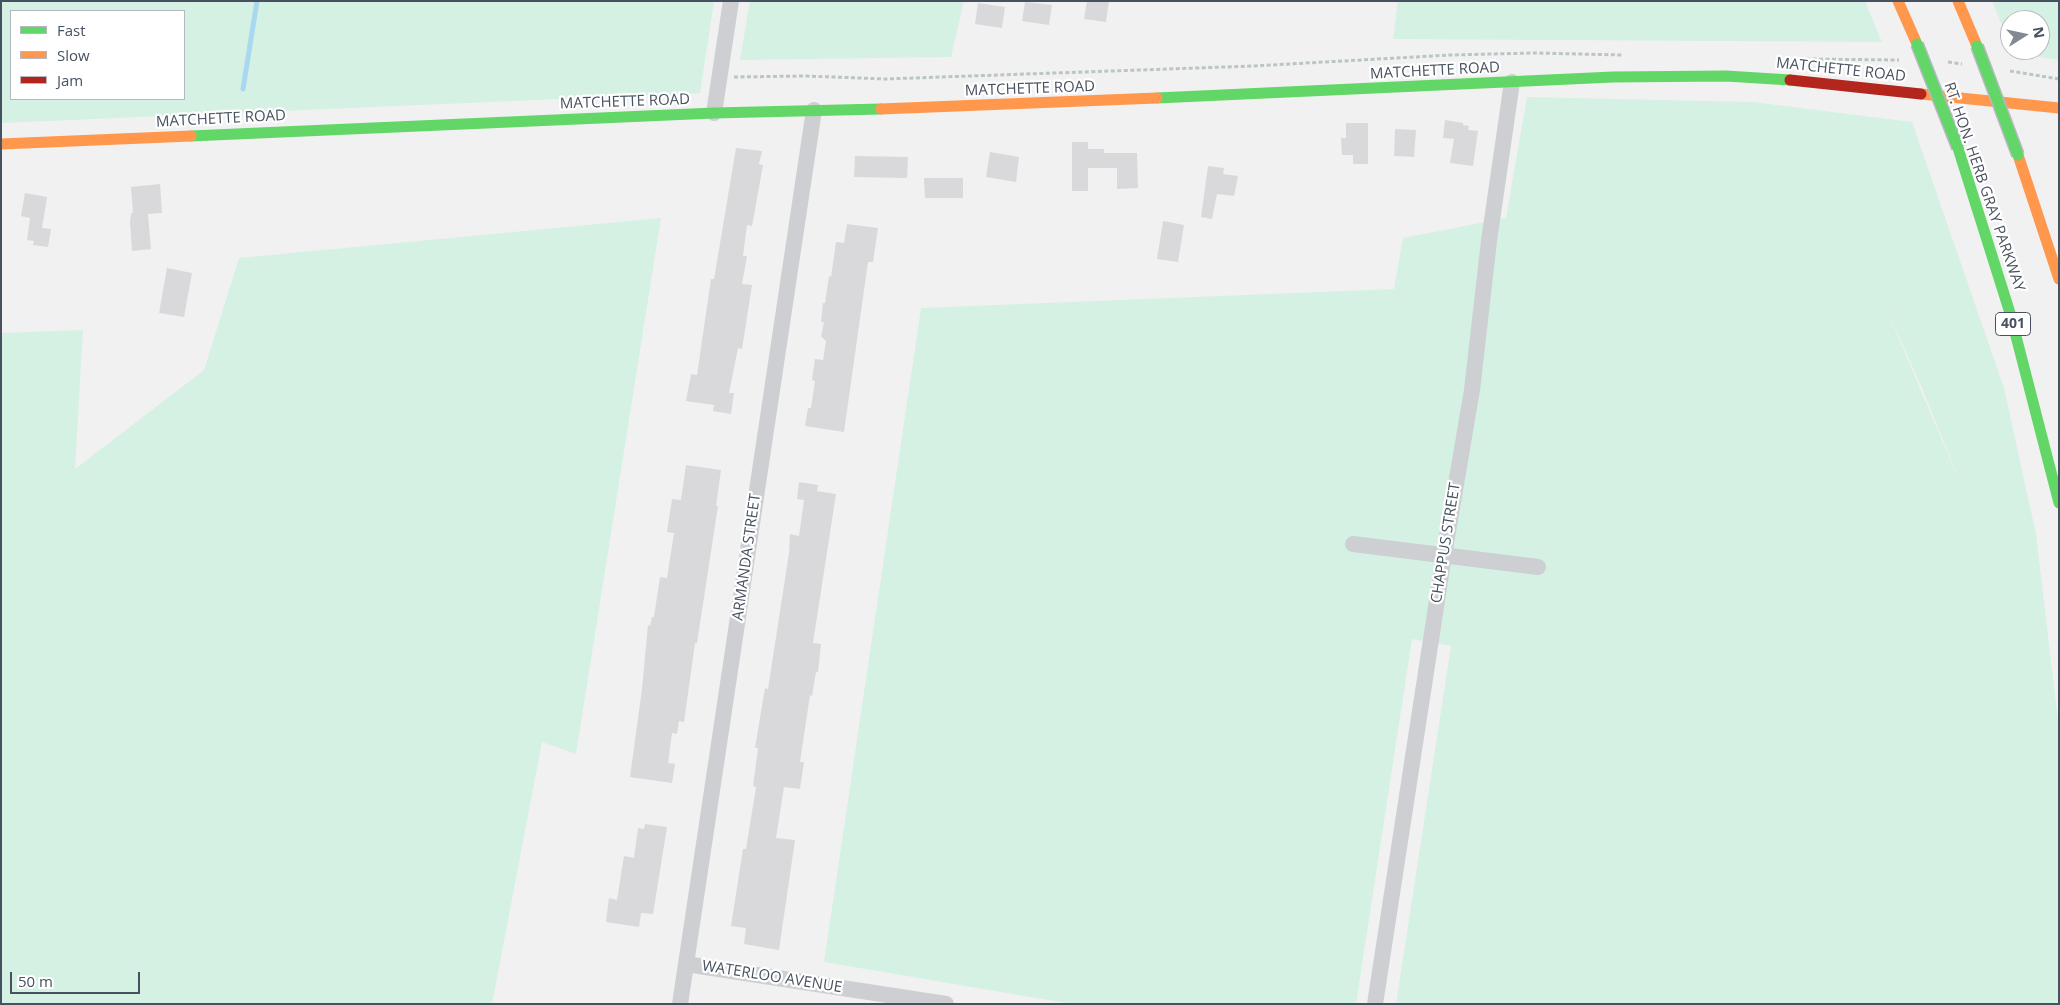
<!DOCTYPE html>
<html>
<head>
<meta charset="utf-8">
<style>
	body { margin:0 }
	#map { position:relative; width:2060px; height:1005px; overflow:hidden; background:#f2f1f1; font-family:"Open Sans",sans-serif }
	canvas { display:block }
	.frame { position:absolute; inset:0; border:2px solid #47515f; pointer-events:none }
	.legend { position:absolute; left:10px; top:10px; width:175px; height:90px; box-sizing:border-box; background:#fff; border:1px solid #b5b9bf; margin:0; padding:6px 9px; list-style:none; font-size:15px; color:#47515f }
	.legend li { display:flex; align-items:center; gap:10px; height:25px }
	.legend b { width:25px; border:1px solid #b5b9bf }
	.north { position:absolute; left:2000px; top:10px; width:50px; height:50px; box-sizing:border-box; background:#fff; border:1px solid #b5b9bf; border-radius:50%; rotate:80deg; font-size:14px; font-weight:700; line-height:20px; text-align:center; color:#47515f }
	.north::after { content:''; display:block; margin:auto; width:18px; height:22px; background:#838992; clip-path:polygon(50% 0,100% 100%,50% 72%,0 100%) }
	.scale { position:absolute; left:10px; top:972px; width:130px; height:22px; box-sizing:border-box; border:2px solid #47515f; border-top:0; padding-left:6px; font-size:15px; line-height:18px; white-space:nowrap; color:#47515f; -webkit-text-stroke:4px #fff; paint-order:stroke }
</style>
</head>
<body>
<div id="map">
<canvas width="2060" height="1005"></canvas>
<div class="frame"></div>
<ul class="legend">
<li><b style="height:6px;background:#63d668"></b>Fast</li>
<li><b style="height:6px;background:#ff974d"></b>Slow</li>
<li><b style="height:6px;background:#b3261e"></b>Jam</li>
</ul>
<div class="north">N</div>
<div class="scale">50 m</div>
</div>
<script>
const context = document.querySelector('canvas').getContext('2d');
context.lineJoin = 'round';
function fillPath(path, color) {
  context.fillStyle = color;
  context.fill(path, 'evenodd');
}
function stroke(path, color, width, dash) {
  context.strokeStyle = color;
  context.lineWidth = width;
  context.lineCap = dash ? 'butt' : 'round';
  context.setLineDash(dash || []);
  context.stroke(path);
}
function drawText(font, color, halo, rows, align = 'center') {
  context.font = font + ' "Open Sans",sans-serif';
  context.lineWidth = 4.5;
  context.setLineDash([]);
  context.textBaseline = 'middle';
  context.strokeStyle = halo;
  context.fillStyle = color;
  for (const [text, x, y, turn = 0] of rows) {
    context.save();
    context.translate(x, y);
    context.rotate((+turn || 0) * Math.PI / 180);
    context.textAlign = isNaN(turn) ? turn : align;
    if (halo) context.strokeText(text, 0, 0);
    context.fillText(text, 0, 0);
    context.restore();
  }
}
fillPath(new Path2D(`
	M1 1H714L700 93 1 123ZM184 11V99H11V11Z
	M750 1H964L951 57 740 60Z
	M1398 1H1865L1882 42 1393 39Z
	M1992 1H2059V60L2014 53 2012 50H2040V20H2010V45Z
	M1527 97 1753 102 1912 122 2004 388 2036 534 2059 729V1004H1396L1451 646 1412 639 1356 1004H1072L824 962 921 308 1394 289 1403 238 1506 218ZM1886 308 1922 388 1964 492Z
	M661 218 576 754 542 742 492 1004H1V333L83 330 75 469 204 370 239 258Z`), '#d5f1e3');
stroke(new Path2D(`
	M243 89 257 1`), '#a9d9f0', 5);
fillPath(new Path2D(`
	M1087 1H1109L1106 22 1084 19Z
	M1025 2 1052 5 1049 25 1022 21Z
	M978 3 1005 7 1002 28 975 24Z
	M1445 120 1463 123V125L1469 126 1468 130 1478 131 1473 166 1450 163 1454 139 1443 138Z
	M1346 123H1368V164H1353V155H1342L1341 138H1346Z
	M1395 129 1416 130 1414 157 1394 156Z
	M1072 142H1088V149H1104V153H1137L1138 188 1117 189V168H1088V191H1072Z
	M736 148 762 151 759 164 763 165 752 226 747 225 743 256H747L742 284 752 285 742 349 738 348 729 393H734L731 414 713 411 714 405 686 401 691 374 697 375 711 279H714Z
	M990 152 1019 157 1016 182 986 177Z
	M855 156 908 157 907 178 854 177Z
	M1208 166 1224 168 1223 174 1238 176 1234 196 1217 194 1212 219 1201 217Z
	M924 178H963V198H925Z
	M160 184 162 213 148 214 151 249 132 251 130 222 131 213H133L131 187Z
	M25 193 47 197 42 228 51 229 48 247 33 245 34 241 27 240 30 218 21 216Z
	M1163 221 1184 225 1178 262 1157 259Z
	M847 224 878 228 873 262H868L844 432 805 426 808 408H811L815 381 812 380 815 359 823 360 826 341 821 336 824 322H821L823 303H825L829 276 831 277 836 242 844 243Z
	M167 268 192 273 184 317 159 313Z
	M686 465 721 470 716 506H718L697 643H695L684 722 679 721 677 734 672 733 668 763 675 764 672 783 630 777 642 689 648 625 650 626 652 617H654L660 577 667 578 674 533 667 532 672 499 681 500Z
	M799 482 818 485 817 491 836 494 813 643 821 644 818 672H816L812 696 810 695 800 762H804L800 789 784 787 776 838 795 840 779 950 744 944 746 928 731 926 743 849H746L756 787 753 786 758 748H755L765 688 768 689 789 553 790 534 799 536 804 500 797 499Z
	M645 824 667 827 653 914 641 913 639 927 606 922 609 898 617 900 624 856 634 858 638 828 644 829Z`), '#d9d9db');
stroke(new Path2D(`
	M1806 59 1899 60
	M1948 62 1962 64
	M2010 71 2059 79
	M734 77 806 76 885 79 1253 66 1450 55 1535 53 1622 55`), '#bac6c4', 3, [4, 2.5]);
stroke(new Path2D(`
	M714 113 731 1
	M1353 544 1538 567
	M686 964 946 1004
	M680 1004 814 110
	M1375 1004 1444 555 1472 390 1489 241 1512 82`), '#cdcfd2', 16);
stroke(new Path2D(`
	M1157 98 1613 77 1726 76 1790 80
	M191 136 714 113 881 109
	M1958 148 2010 313 2059 503`), '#63d668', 11);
stroke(new Path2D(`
	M1898 1 1917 44
	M1958 1 1977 46
	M1921 94 2059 108
	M881 109 1157 98
	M1 144 191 136
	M2018 155 2059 279`), '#ff974d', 11);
stroke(new Path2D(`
	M1790 80 1921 94`), '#b3261e', 11);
const fastBridge = new Path2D(`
	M1917 44 1958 148
	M1977 46 2018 155`);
stroke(fastBridge, '#b6b9c1', 14, []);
stroke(fastBridge, '#63d668', 11);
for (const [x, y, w] of [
	[2013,324,35]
]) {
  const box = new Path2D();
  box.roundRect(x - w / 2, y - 11.5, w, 23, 4);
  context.fillStyle = '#fff';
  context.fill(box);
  stroke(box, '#47515f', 1);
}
drawText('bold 14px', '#47515f', null, [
	["401",2013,324]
]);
drawText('15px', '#47515f', '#fff', [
	["MATCHETTE ROAD",1841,70,6],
	["MATCHETTE ROAD",1435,71,-3],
	["MATCHETTE ROAD",1030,89,-2],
	["MATCHETTE ROAD",625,102,-2],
	["MATCHETTE ROAD",221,119,-3],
	["RT. HON. HERB GRAY PARKWAY",1984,187,71],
	["CHAPPUS STREET",1446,543,-81],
	["ARMANDA STREET",747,557,-82],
	["WATERLOO AVENUE",772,977,9]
]);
</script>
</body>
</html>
